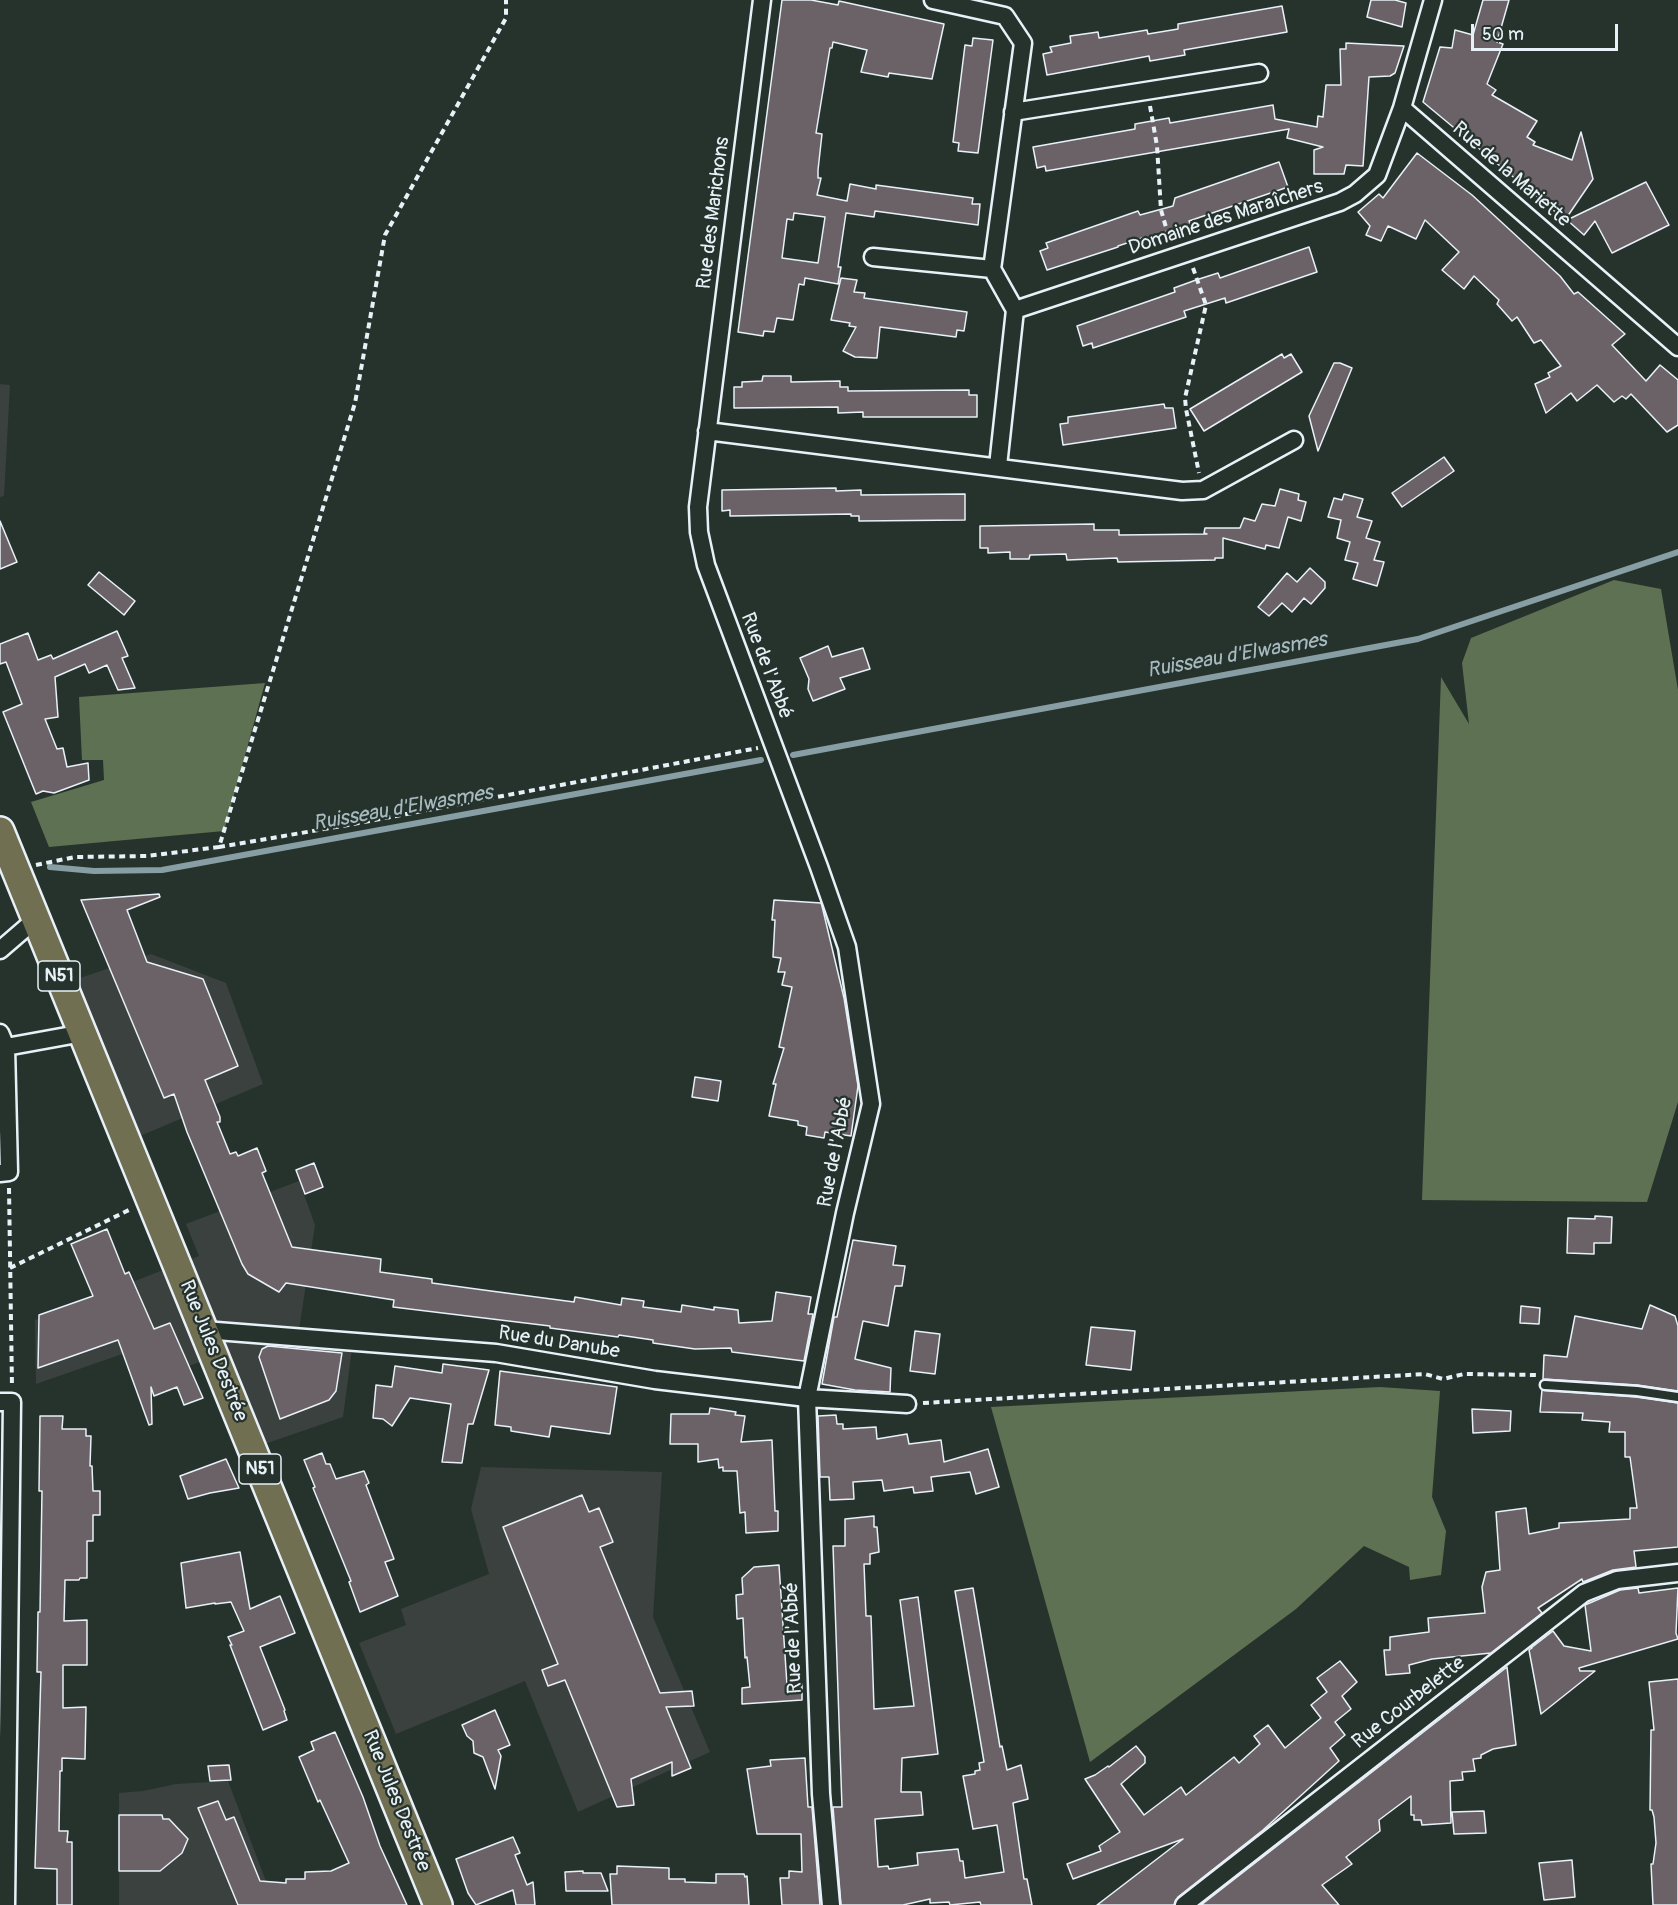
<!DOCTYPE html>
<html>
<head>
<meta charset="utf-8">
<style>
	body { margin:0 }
	#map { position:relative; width:1678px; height:1905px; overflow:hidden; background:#26332d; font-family:Pangolin,sans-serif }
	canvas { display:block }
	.scale { position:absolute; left:1471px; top:24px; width:147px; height:27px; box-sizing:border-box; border:3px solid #e8f1f8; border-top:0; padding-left:8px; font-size:18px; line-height:21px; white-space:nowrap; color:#e8f1f8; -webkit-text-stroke:4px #26332d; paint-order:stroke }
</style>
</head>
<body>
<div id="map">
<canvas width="1678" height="1905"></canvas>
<div class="scale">50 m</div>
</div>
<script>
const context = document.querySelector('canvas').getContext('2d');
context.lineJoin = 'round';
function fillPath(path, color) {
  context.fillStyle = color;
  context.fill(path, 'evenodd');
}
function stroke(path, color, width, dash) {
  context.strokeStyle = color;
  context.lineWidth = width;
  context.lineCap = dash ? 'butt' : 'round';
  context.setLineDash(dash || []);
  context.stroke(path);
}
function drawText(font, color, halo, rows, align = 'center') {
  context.font = font + ' Pangolin,sans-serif';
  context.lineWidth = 4.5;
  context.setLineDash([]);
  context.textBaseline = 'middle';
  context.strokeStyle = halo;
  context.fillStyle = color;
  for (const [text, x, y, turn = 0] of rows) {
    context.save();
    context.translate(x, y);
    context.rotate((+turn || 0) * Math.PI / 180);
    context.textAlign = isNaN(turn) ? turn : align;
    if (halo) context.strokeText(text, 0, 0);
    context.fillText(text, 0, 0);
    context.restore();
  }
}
fillPath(new Path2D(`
	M0 384 10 385 4 496 0 497Z
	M151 954 226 983 263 1084 140 1136 74 980Z
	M299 1181 315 1225 297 1343 352 1349 343 1417 256 1447 221 1355 141 1382 128 1352 36 1384 35 1320 199 1256 186 1224Z
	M481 1467 662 1472 653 1617 710 1752 578 1812 525 1681 396 1734 359 1643 406 1625 401 1609 489 1574 471 1509Z
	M228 1781 267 1884V1905H119V1793L143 1791 176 1784Z`), '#3b413e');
fillPath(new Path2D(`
	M1614 580 1661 589 1678 690V1102L1647 1202 1422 1200 1441 677 1469 724 1462 663 1471 638Z
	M265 683 224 831 49 847 31 802 104 780 103 760H82L79 697Z
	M1380 1387 1440 1391 1432 1497 1446 1531 1441 1575 1410 1580 1409 1567 1364 1546 1296 1609 1090 1762 991 1407Z`), '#5f7153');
stroke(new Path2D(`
	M793 755 1418 639 1678 552
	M50 867 94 871 162 870 761 760`), '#879fa4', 6);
const building = new Path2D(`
	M782 0H811L838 5 839 1 944 24 932 79 889 73 888 77 861 72 867 50 833 42 832 48H830L816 133 822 134 818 170V178H821L817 195 847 201 850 184 876 189V185L973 198 972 204H980L978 225 875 211 874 217 846 213 838 267H841L838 284 805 278 804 285 799 284 793 320 777 318 774 332 764 331 763 336 738 332ZM794 213 825 217 818 263 782 258 787 219 793 220Z
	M1371 0H1395L1406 3 1402 27 1367 17Z
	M1483 0H1509L1497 42 1503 44 1487 84 1496 90 1492 95 1537 121 1527 137 1535 142 1533 145 1572 160 1581 132 1593 179 1565 220 1423 102 1440 47 1452 48 1455 30 1473 35Z
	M1282 6 1287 32 1184 50 1185 55 1150 61 1149 56 1047 75 1043 54 1052 52 1050 47 1071 43 1070 36 1098 32 1099 38 1147 30 1148 34 1178 29V24Z
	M973 38 993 40 978 153 958 151 959 143 953 142 965 45 972 46Z
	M1346 43 1404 46 1395 73 1390 76 1369 77 1363 166 1346 165 1344 174H1314V150L1323 147 1287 138 1289 129 1046 171 1045 166 1037 168 1033 147 1135 129V124L1169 118 1170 123 1273 105 1275 119 1317 127 1318 116 1323 117 1326 85H1341L1340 49H1346Z
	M1417 153 1472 195 1560 276 1574 294 1578 292 1625 334 1612 345 1646 381 1660 365 1678 380V425L1667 432 1631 394 1626 399 1622 396 1614 402 1597 385 1577 401 1571 393 1546 413 1535 384 1550 377 1548 373 1561 366 1541 340 1534 343 1517 317 1512 321 1497 304 1499 300 1474 276 1464 289 1442 270 1459 252 1425 220 1416 239 1388 226 1381 241 1366 235 1370 226 1358 212 1379 194 1383 198Z
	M1279 162 1288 187 1189 221 1191 226 1180 230 1147 241 1145 237 1118 246V247L1047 270 1040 251 1048 248 1046 243 1138 211 1140 215 1173 206 1175 198Z
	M1646 182 1669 225 1612 253 1595 221 1584 235 1567 220Z
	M1309 247 1317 272 1226 303 1225 298 1184 311 1186 317 1093 348 1092 343 1083 346 1077 326 1175 292 1174 288 1196 280 1218 273 1220 278Z
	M841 278 857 280 854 292 865 293 864 298 967 312 964 331 957 330 956 337 880 327 877 358 855 357 843 351 856 327 849 326 850 323 831 320Z
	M1282 354 1284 358 1291 354 1302 372 1204 431 1190 409Z
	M1334 363H1340L1352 368 1318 451 1309 416Z
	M763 376H791V382L840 381V387H848V391L969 390V395H977V417H863V412L838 413V407L734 408V387H742V382L762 381Z
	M1164 404 1165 408H1173L1176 428 1063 445 1060 424 1068 423V417Z
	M1444 457 1454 471 1402 507 1392 493Z
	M836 488V491L861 490V495L965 494V520L859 521V516H851V514L730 516V510L722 511V490Z
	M1280 489 1299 494 1298 500 1306 502 1301 521 1288 517 1279 548 1266 545 1265 549 1223 538V558H1215V560L1118 562 1117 558 1067 560 1066 554 1030 555 1029 559H1010V552L988 553V548H980V526L1094 524V530H1119V535L1207 534 1204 533 1205 528H1240L1244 518 1255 521 1262 504 1275 506Z
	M1344 494 1363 499 1357 517 1372 521 1366 538 1380 542 1374 560 1384 562 1377 586 1353 579 1358 563 1345 560 1350 542 1337 538 1341 520 1328 517 1334 498 1342 500Z
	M0 521 17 562 0 569Z
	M1310 568 1325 582V588L1311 604 1304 598 1292 612 1282 603 1269 616 1258 607 1287 573 1297 582Z
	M99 572 135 601 124 615 88 585Z
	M117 631 128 656 122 658 135 688 118 690 107 665 89 673 85 664 55 677 58 717 45 719 57 749 63 748 67 767 88 763 89 780 54 793 43 791 36 794 3 712 22 704 6 662 0 664V644L28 633 38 660 51 655 53 659Z
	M828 646 832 657 863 648 870 669 840 678 845 689 813 701 808 689 809 679 800 658Z
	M159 894 160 897 127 910 147 962 203 979 238 1066 205 1080 220 1117V1122H217L230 1154 236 1152 238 1156 257 1148 266 1171 262 1173 292 1247 381 1259 380 1272 432 1279V1283L491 1291 574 1302 575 1297 621 1305 622 1298 644 1301 643 1307 681 1312 682 1305 714 1310V1307L738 1310 739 1323 772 1321 776 1292 811 1297 808 1314H813L804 1361 732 1352 731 1348 695 1349 653 1343V1340L619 1335 618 1337 588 1333 550 1328V1326L393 1307 394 1300 286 1283 279 1292 248 1274 242 1264 187 1132 174 1094 164 1098 81 900Z
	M774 900 821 903 822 906 844 998 858 1086 851 1136 825 1132 824 1138 806 1135 807 1127 798 1125V1121L769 1116 776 1084H773L784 1048 779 1047 792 987 782 985 785 972H778L781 958 773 957 775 920H772Z
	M695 1077 721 1081 718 1101 692 1097Z
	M314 1163 323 1187 305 1194 296 1170Z
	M1595 1216 1612 1217 1611 1243H1594V1254L1567 1253 1568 1218 1595 1219Z
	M107 1229 125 1274 129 1272 154 1329 170 1323 203 1398 184 1405 177 1387 154 1396 151 1387 152 1424 149 1425 118 1340 38 1368 39 1315 93 1296 71 1244Z
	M853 1240 896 1246 893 1265 905 1266 902 1286H895L888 1326 863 1321 855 1359 891 1368 890 1392 855 1390 822 1384 834 1317H837Z
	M1650 1305 1675 1316 1678 1326V1391L1637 1385 1543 1379 1544 1355 1567 1357 1575 1316 1642 1329Z
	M1521 1306 1540 1308 1539 1324 1520 1323Z
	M1091 1327 1135 1331 1131 1370 1086 1365Z
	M915 1331 940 1334 935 1374 910 1371Z
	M268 1346 342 1353 336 1391 329 1400 280 1419 259 1357 262 1349Z
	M443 1364 489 1370 473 1424H468L462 1463 442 1462 451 1404 410 1398 392 1426 383 1419 373 1418 376 1385 392 1387 395 1366 442 1373Z
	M500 1371 617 1387 610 1434 551 1426 549 1437 511 1431V1427L495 1425Z
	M1542 1390 1636 1397 1678 1403V1547L1634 1551 1636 1567 1613 1570 1583 1582 1582 1579 1538 1608 1542 1613 1491 1653 1432 1659 1409 1665 1410 1673 1386 1675 1384 1650H1390V1637L1429 1632 1428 1618 1485 1613 1482 1587 1486 1572 1500 1570 1496 1512 1526 1508 1529 1534 1559 1528V1523L1630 1519V1508H1637L1630 1457H1625V1432H1609L1610 1422 1582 1420 1583 1413 1540 1412Z
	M710 1408 736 1412 735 1415 745 1416 741 1442 772 1440 775 1511H778V1531L746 1533 745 1512 740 1513 737 1471H723V1467L719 1468 718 1459 698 1462V1444H670L671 1414H709Z
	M1472 1409 1511 1411 1510 1431 1473 1433Z
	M836 1415 837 1424H843V1429L876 1427 877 1439 907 1434 909 1444 941 1440 944 1462 988 1449 999 1487 976 1494 970 1472 931 1477 933 1491 914 1493 913 1487 884 1491 882 1480 853 1482 854 1499 830 1500 829 1477H820L818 1416Z
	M40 1416H63L62 1429H86V1436H91L90 1466H92L93 1491H100V1515H93V1541H87V1578H80L79 1580H65L64 1621 87 1620V1665H63V1708L86 1707 85 1759 62 1758V1771H60L59 1831H68L67 1842H72V1905H57V1869L35 1868 41 1672H37L38 1612H40L42 1491H39Z
	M322 1453 326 1464H330L336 1479 364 1471 369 1483 366 1485 394 1559 385 1562 398 1596 360 1612 349 1582 351 1581 313 1488 315 1487 304 1460Z
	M226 1459 239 1488 210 1493 188 1499 180 1476Z
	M582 1495 589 1512 599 1508 613 1542 600 1547 660 1693 692 1691 694 1706 666 1707 691 1768 672 1776V1762L631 1779 634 1805 617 1807 565 1680 548 1686 542 1670 558 1664 503 1527Z
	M874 1516V1527H877L879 1552 870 1554V1564H864L866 1616H871L874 1709 914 1706 900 1600 918 1597 938 1754 902 1758 901 1792H921L923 1815 875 1819 878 1867 888 1866 889 1869 918 1865 917 1853 958 1849 960 1861H963L965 1878 1004 1872 997 1825 973 1829 963 1776 975 1774V1771L980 1770 979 1763 984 1762 955 1591 973 1588 1000 1747 1002 1746 1007 1770 1021 1765 1028 1799 1013 1803 1024 1879H1027L1032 1905H981L980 1902 950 1905 949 1902 930 1903V1899L903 1905H841L833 1807H842L833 1546H845V1519Z
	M240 1552 250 1609 280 1596 295 1633 260 1647 285 1710 284 1711 287 1720 263 1730 230 1645H232L228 1637 244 1631 231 1602 215 1604V1603L186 1608 181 1563Z
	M779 1565 787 1685 802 1684V1700L742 1704V1688L750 1687 747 1657 745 1658 743 1618 737 1619 736 1595 743 1594 742 1578 754 1567Z
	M1638 1588 1639 1593 1678 1588 1676 1633 1678 1639 1579 1668 1580 1671H1595L1541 1714 1529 1650 1532 1648H1531L1553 1631 1564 1646 1591 1651 1585 1605 1620 1590Z
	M1340 1661 1357 1682 1342 1696 1351 1709 1335 1722 1345 1735 1330 1748 1339 1761 1263 1830 1178 1897 1174 1905H1097L1183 1839 1073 1879 1067 1864 1101 1851 1099 1846 1120 1832 1085 1779 1095 1775 1108 1766 1109 1767 1136 1746 1145 1757V1763L1121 1784 1144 1815 1181 1787 1186 1795 1234 1757 1239 1763 1260 1744 1254 1736 1268 1725 1285 1748 1321 1718 1311 1705 1327 1692 1317 1678Z
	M1507 1667 1516 1745 1493 1749 1481 1755V1758L1473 1759 1475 1771 1462 1772 1463 1780 1450 1781 1451 1823 1422 1825 1421 1820H1414V1815H1411V1796L1379 1820 1380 1831 1346 1857 1352 1864 1322 1885 1339 1905H1201Z
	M1678 1679V1905H1653L1651 1864H1653L1656 1843 1654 1817 1652 1810H1650L1651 1730H1654L1649 1682Z
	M495 1710 510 1745 498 1750 501 1756 495 1789 483 1757 474 1753 473 1741 467 1736 462 1725Z
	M335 1732 363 1797 380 1846 407 1905H238L198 1808 218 1801 226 1820 234 1817 260 1881 286 1883V1879H305V1872L331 1871 349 1863 320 1800 318 1802 299 1757 314 1750 311 1742Z
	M805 1758 808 1807H812L820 1905H782L780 1878H789V1871L802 1872 801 1834H757L747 1769 771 1766 770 1760Z
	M229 1765 231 1780 210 1781 208 1766Z
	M1484 1811 1486 1833 1454 1834 1452 1812Z
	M119 1815H162L163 1819H169L188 1839 182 1853 160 1871H119Z
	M513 1837 520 1853 515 1855 527 1885 533 1882 535 1905H516L513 1890 476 1905 468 1893 456 1859Z
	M1572 1860 1575 1897 1544 1900 1539 1863Z
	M617 1866 669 1868V1879H685V1882L716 1883V1874H744L745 1877 747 1876 749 1905H612L610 1874H617Z
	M583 1871V1873H601L608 1891H566L565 1872Z`);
fillPath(building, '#6b6267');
stroke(building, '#e8f1f8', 1.5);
const lane = new Path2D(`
	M1545 1385 1637 1391 1678 1397`);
const street = new Path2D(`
	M762 0 698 507 699 532 706 565 819 867 847 947 871 1104 845 1213 807 1398 821 1794 831 1905
	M933 0 1005 16 1023 43 992 269 1015 310 998 466
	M1433 0 1402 108 1678 347
	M1013 112 1259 73
	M873 257 992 269
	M1015 310 1340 202 1355 194 1377 175 1402 108
	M707 431 1182 491 1203 490 1294 440
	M0 950 36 919
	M0 1033 6 1047 9 1172 0 1173
	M6 1047 83 1033
	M204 1330 496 1353 655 1380 807 1398 907 1404
	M0 1402H12L6 1905
	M1184 1905 1584 1593 1617 1580 1678 1573`);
const primary = new Path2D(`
	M0 831 438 1905`);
stroke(lane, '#e8f1f8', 13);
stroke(street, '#e8f1f8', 21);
stroke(primary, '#e8f1f8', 32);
stroke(new Path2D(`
	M1150 106 1157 146 1161 210 1170 241
	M1193 268 1206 305 1185 398 1186 409 1199 473
	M219 847 348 825 758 748
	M36 865 75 857 147 856 219 847 355 403 385 235 506 18V0
	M9 1188 12 1387
	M10 1268 131 1209
	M923 1403 1425 1374 1443 1379 1464 1374 1537 1375`), '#e8f1f8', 4, [6, 4.5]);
stroke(lane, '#26332d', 8);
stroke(street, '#26332d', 16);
stroke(primary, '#706f52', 27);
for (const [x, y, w] of [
	[59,976,42],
	[260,1469,42]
]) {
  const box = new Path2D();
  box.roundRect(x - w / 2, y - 15, w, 30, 4.5);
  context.fillStyle = '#26332d';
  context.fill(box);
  stroke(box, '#e8f1f8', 1.5);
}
drawText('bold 18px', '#e8f1f8', null, [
	["N51",59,976],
	["N51",260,1469]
]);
drawText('20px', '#e8f1f8', '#26332d', [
	["Rue de la Mariette",1511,175,41],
	["Rue des Marichons",714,213,-83],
	["Domaine des Maraîchers",1226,218,-18],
	["Rue de l'Abbé",766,666,69],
	["Rue de l'Abbé",836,1152,-79],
	["Rue du Danube",559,1343,9],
	["Rue Jules Destrée",213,1351,68],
	["Rue de l'Abbé",794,1638,-92],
	["Rue Courbelette",1409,1703,-38],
	["Rue Jules Destrée",396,1801,68]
]);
drawText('italic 21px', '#a7bac0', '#26332d', [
	["Ruisseau d'Elwasmes",1237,656,-10],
	["Ruisseau d'Elwasmes",403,809,-10]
]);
</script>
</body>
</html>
